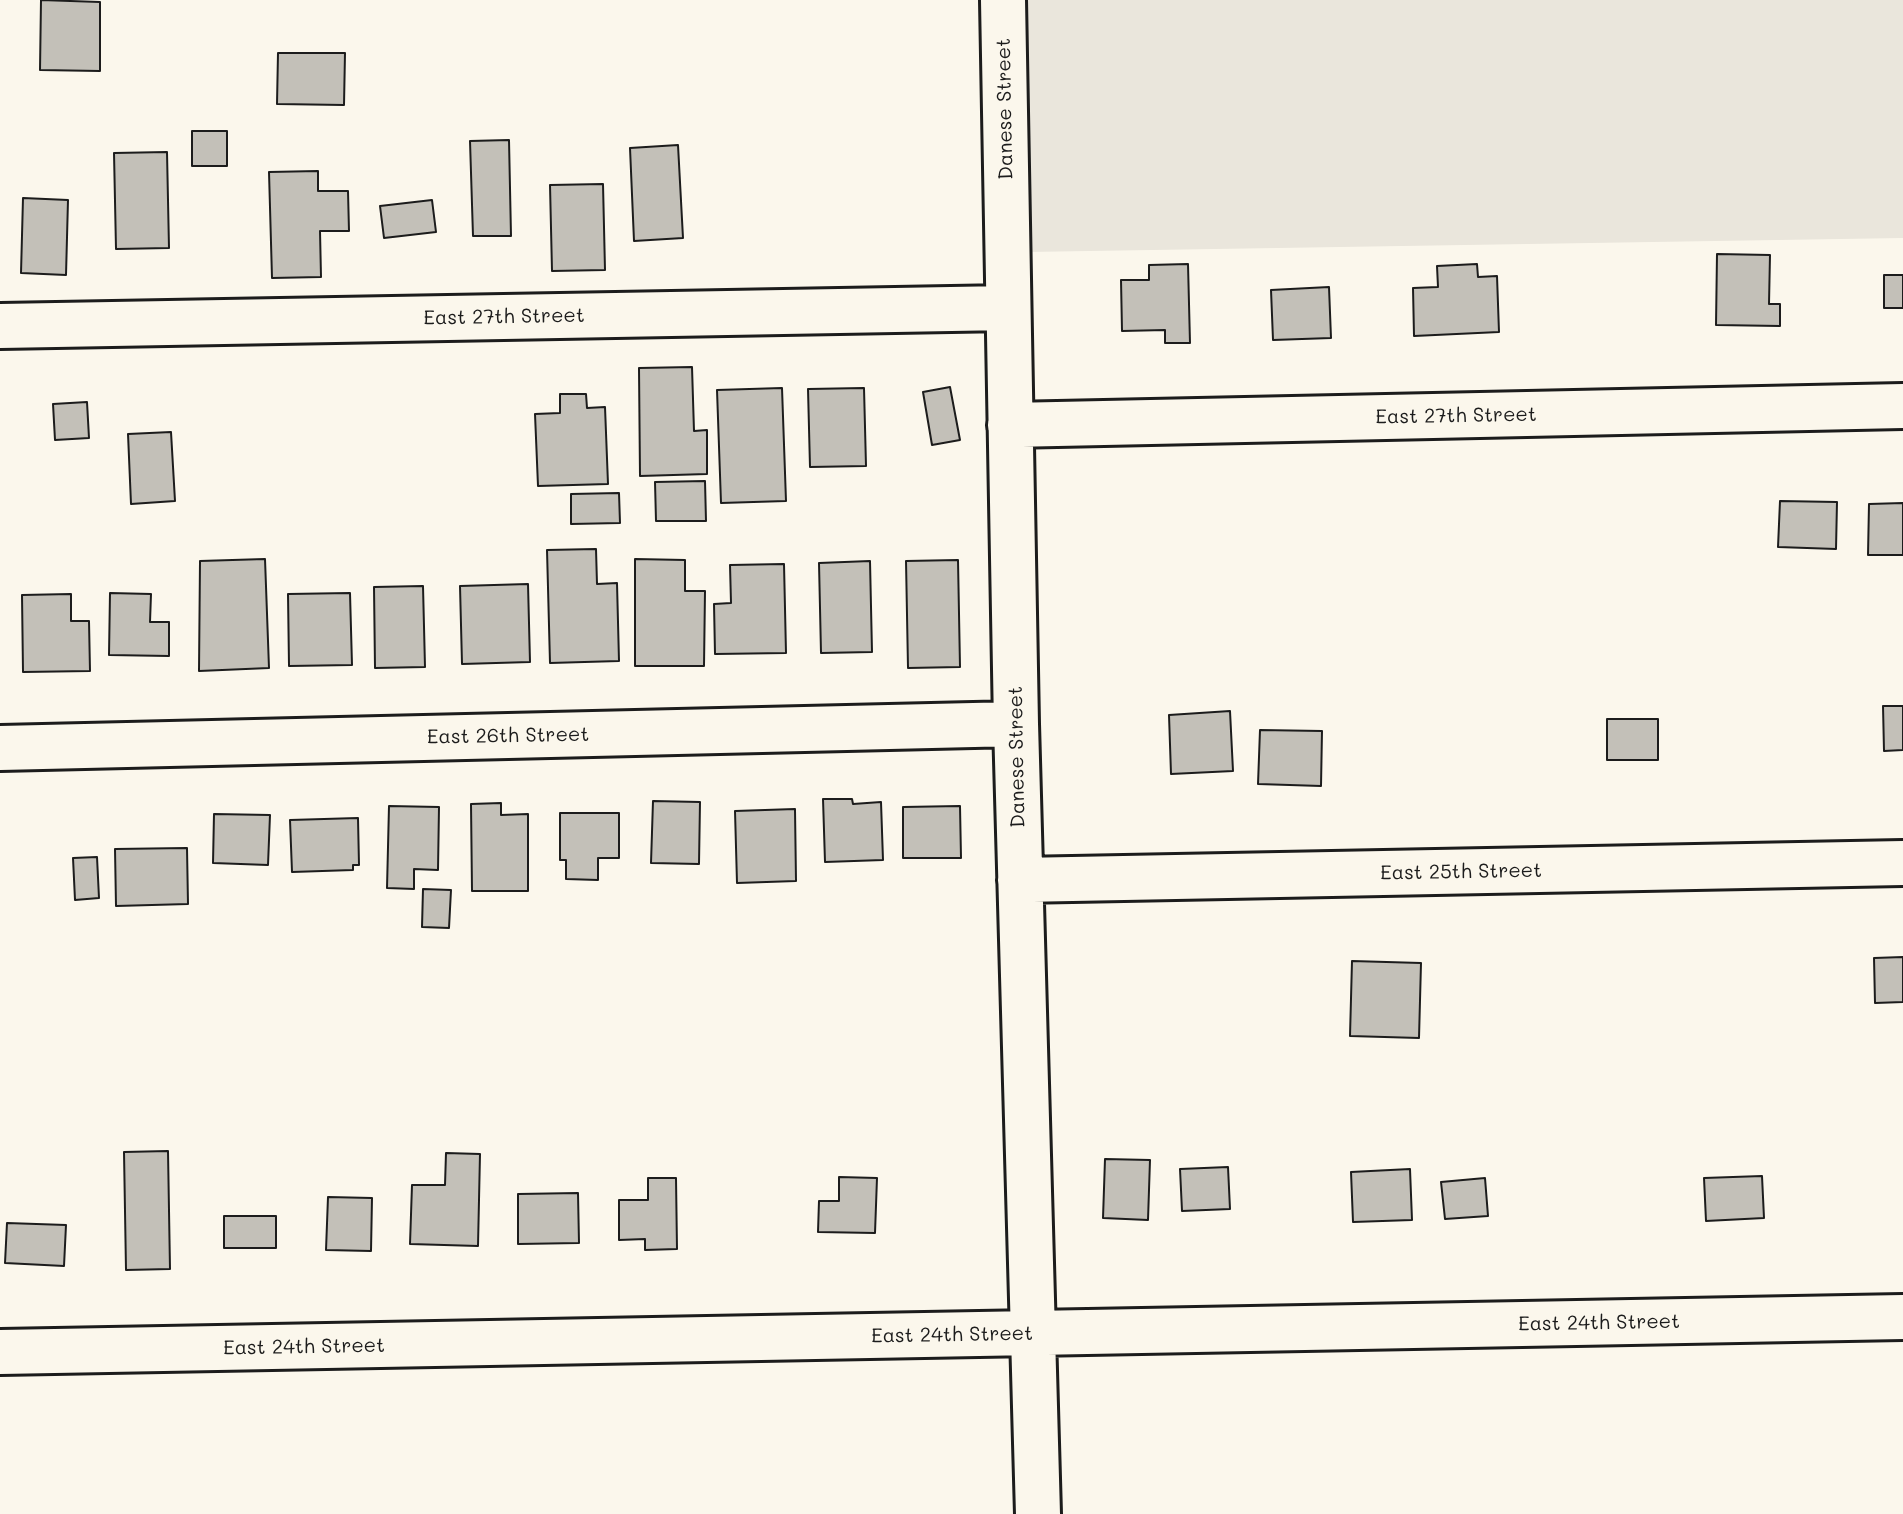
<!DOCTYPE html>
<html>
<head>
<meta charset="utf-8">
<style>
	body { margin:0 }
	canvas { display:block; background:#fbf7ec }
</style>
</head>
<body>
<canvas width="1903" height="1514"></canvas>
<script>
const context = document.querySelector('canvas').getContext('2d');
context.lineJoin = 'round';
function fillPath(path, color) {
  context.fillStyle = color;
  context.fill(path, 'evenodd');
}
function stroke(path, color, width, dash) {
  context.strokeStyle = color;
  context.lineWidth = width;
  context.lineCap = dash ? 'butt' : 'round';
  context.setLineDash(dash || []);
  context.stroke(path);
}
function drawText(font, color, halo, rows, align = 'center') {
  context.font = font + ' Mali,sans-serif';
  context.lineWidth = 6;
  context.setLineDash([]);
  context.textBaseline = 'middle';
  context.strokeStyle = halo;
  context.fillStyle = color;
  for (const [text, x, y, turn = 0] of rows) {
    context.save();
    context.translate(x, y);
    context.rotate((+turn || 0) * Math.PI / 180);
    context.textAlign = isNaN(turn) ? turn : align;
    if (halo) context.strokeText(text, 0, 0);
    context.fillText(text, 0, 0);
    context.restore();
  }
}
fillPath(new Path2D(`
	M1028 0H1903V238L1027 252Z`), '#eae6dc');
const building = new Path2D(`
	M41 0 100 2V71L40 70Z
	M278 53H345L344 105 277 104Z
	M192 131H227V166H192Z
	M509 140 511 236H473L470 141Z
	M678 145 683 238 634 241 630 148Z
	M167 152 169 248 116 249 114 153Z
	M318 171V191H348L349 231H320L321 277 272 278 269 172Z
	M603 184 605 270 552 271 550 185Z
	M23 198 68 200 66 275 21 273Z
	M432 200 436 232 384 238 380 206Z
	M1717 254 1770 255 1769 304H1780V326L1716 325Z
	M1188 264 1190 343H1165V330L1122 331 1121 280H1149V265Z
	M1477 264 1478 277 1497 276 1499 332 1414 336 1413 288 1438 287 1437 266Z
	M1884 275H1903V308H1884Z
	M1329 287 1331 338 1273 340 1271 290Z
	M692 367 694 431 707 430V474L640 476 639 368Z
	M950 387 960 440 932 445 923 392Z
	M782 388 786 501 721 503 717 390Z
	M864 388 866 466 810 467 808 389Z
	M560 394H586L587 408 605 407 608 484 538 486 535 414 560 413Z
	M87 402 89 438 55 440 53 404Z
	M171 432 175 501 131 504 128 434Z
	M705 481 706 521H656L655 482Z
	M619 493 620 523 571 524V494Z
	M1780 501 1837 502 1836 549 1778 547Z
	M1903 503V555H1868L1869 504Z
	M596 549 597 584 617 583 619 661 550 663 547 550Z
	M265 559 269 668 199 671 200 561Z
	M635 559 685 560V591H705L704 666H635Z
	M958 560 960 667 908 668 906 561Z
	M870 561 872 652 821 653 819 563Z
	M784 564 786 653 715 654 714 604 731 603 730 565Z
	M528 584 530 662 462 664 460 586Z
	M423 586 425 667 375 668 374 587Z
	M110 593 151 594 150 622H169V656L109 655Z
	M350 593 352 665 289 666 288 594Z
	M71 594V621H89L90 671 23 672 22 595Z
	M1883 706H1903V750L1884 751Z
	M1230 711 1233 771 1171 774 1169 715Z
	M1607 719H1658V760H1607Z
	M1260 730 1322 731 1321 786 1258 784Z
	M823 799H852L853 804 881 802 883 860 825 862Z
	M653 801 700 802 699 864 651 863Z
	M501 803V815L528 814V891H472L471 804Z
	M389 806 439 807 438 870 414 869V889L387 888Z
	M960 806 961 858H903V807Z
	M795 809 796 881 737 883 735 811Z
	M560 813H619V858H598V880L566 879V860H560Z
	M214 814 270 815 268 865 213 863Z
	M358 818 359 865H353V870L292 872 290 820Z
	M187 848 188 904 116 906 115 849Z
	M97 857 99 898 75 900 73 858Z
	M423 889 451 890 449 928 422 927Z
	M1903 957V1002L1875 1003 1874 958Z
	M1352 961 1421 963 1419 1038 1350 1036Z
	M168 1151 170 1269 126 1270 124 1152Z
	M446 1153 480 1154 478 1246 410 1244 412 1185H445Z
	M1105 1159 1150 1160 1148 1220 1103 1218Z
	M1228 1167 1230 1209 1182 1211 1180 1169Z
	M1410 1169 1412 1220 1353 1222 1351 1172Z
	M1762 1176 1764 1218 1706 1221 1704 1178Z
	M839 1177 877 1178 875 1233 818 1232 819 1201H839Z
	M648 1178H676L677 1249 645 1250V1239L619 1240V1200H648Z
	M1485 1178 1488 1216 1445 1219 1441 1182Z
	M578 1193 579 1243 518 1244V1194Z
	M328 1197 372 1198 371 1251 326 1250Z
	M224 1216H276V1248H224Z
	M7 1223 66 1225 64 1266 5 1263Z`);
fillPath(building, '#c3c0b8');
stroke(building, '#1c1c1c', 2);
const street = new Path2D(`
	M1003 0 1016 724 1038 1514
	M0 326 1007 308
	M1010 425 1903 406
	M0 748 1016 724
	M1020 880 1903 863
	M0 1352 1903 1317`);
stroke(street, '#1c1c1c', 50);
stroke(street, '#fbf7ec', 44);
drawText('20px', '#1c1c1c', '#fbf7ec', [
	["Danese Street",1005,109,-91],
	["East 27th Street",504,317,-1],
	["East 27th Street",1456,416,-1],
	["East 26th Street",508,736,-1],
	["Danese Street",1017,757,-91],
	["East 25th Street",1461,872,-1],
	["East 24th Street",1599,1323,-1],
	["East 24th Street",952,1335,-1],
	["East 24th Street",304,1347,-1]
]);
</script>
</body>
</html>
